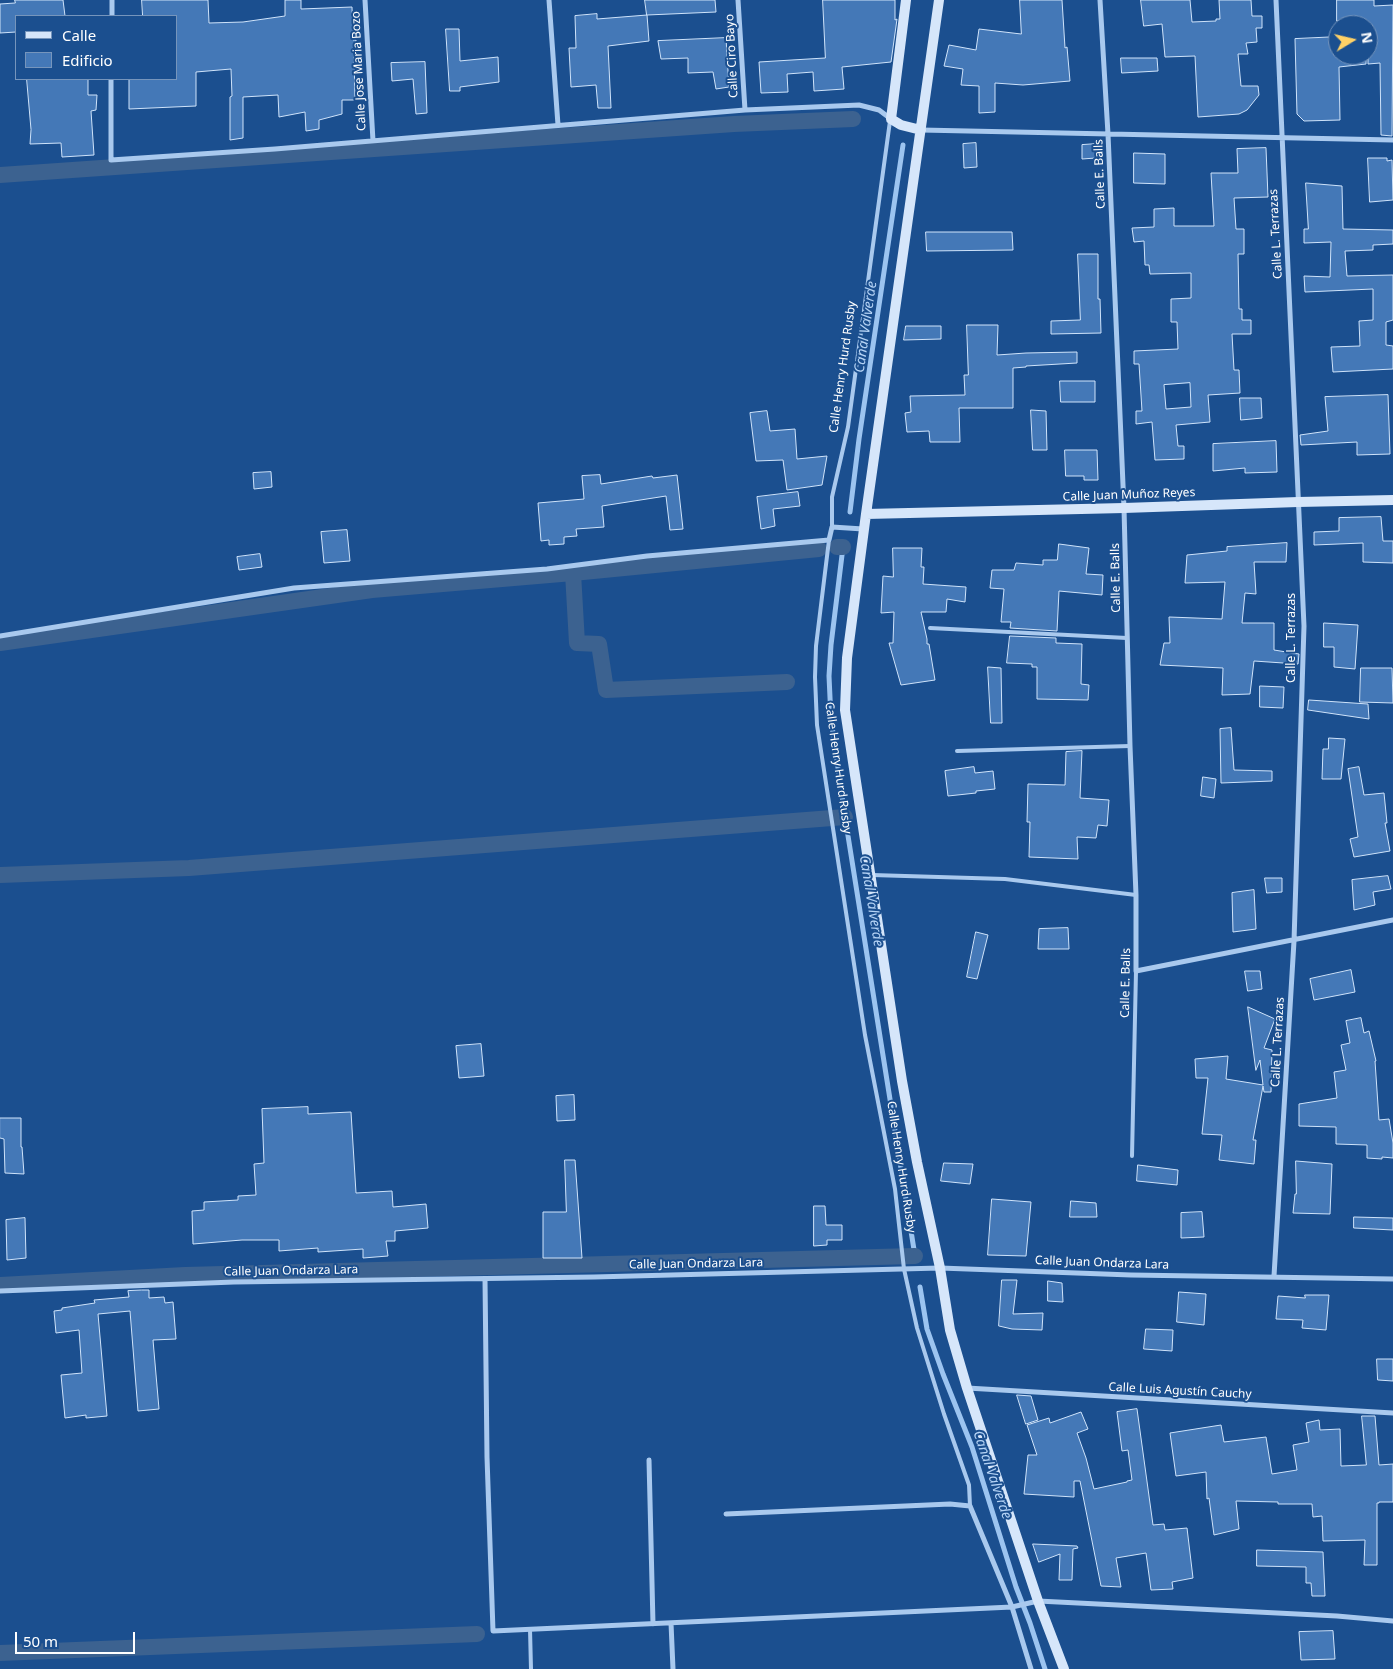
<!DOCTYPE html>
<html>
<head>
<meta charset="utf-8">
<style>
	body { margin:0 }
	#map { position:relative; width:1393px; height:1669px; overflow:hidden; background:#1b4f8f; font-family:"Noto Sans",sans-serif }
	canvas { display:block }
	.legend { position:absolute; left:15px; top:15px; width:162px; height:65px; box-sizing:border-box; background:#1b4f8f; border:1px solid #7695bc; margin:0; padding:6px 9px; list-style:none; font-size:15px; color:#fff }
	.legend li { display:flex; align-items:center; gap:10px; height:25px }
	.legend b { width:25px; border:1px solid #7695bc }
	.north { position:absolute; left:1328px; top:15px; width:50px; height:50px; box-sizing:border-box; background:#1b4f8f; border:1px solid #7695bc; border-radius:50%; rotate:81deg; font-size:14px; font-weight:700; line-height:20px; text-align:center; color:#fff }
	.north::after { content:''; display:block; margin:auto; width:18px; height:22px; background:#ffd166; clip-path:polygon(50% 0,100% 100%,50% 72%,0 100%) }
	.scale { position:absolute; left:15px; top:1632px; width:120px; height:22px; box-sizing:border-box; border:2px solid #fff; border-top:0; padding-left:6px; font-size:15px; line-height:18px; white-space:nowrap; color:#fff; -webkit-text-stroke:4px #1b4f8f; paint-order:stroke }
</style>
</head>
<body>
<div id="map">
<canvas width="1393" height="1669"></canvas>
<ul class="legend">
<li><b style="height:6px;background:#d6e6fa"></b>Calle</li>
<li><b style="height:14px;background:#4478b7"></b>Edificio</li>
</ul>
<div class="north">N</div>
<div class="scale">50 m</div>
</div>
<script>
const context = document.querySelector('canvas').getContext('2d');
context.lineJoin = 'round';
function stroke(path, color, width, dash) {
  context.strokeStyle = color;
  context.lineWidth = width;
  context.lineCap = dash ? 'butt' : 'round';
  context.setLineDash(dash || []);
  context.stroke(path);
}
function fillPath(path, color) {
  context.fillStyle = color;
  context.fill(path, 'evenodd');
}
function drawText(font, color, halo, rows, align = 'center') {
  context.font = font + ' "Noto Sans",sans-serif';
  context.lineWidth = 4;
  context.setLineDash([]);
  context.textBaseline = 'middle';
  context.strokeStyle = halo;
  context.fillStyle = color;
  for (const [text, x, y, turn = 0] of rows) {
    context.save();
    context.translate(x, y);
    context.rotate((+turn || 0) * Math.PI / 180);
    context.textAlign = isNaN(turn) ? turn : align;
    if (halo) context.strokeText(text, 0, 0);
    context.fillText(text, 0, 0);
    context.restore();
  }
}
stroke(new Path2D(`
	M850 512 859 439 903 145
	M843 547 831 645 829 676 831 719 845 817 915 1256
	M920 1287 927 1329 943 1374 972 1447 1016 1587 1030 1623 1045 1669`), '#9cc4f0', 5);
stroke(new Path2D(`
	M0 175 734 124 853 119
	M837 547H843
	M573 573 577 643 599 644 606 690 787 682
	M0 643 372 590 573 573 819 549
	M0 875 189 868 845 817
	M0 1285 185 1275 915 1256
	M0 1653 477 1634`), '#3c6290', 16);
const building = new Path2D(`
	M15 0H63L65 16H16V32L0 33V4L15 3Z
	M142 0H208L209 23 243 22 285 16V0H301V9L352 7 353 40H356V55H354L355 100H342V114L319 120V129L306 131 305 112 279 117 278 95 243 97V138L230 140V97L232 96 231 69 196 72V106L129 109V79H176V16H143Z
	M645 0H715L716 12 647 15Z
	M823 0H895V20L897 19 891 62 842 67 844 89 814 91 813 72 787 74 788 92 761 93 759 62 825 58Z
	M1020 0H1062L1065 48 1067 47 1070 81 1023 85 995 83V112L979 113V86L961 85 963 69 944 66 949 45 976 50 979 29 1021 34Z
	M1141 0H1190L1192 22 1216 21V19H1220L1219 0H1251L1252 16H1262V28H1256L1257 42 1246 43 1248 54H1238L1241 86H1258L1259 95 1247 110 1239 114 1198 117 1195 56 1165 57 1162 24 1144 26Z
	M1337 0H1374V6L1393 5 1392 136 1381 135 1380 63 1368 64V25H1362V20L1337 21Z
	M597 14V19L647 15 649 41 608 46 611 108H598L596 85 571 87 569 48H576L575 16Z
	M446 29H459L460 61 498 57 499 82 460 87V91H450Z
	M1338 37V55H1366V64L1339 67 1340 120 1304 121 1297 114 1295 39Z
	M726 38 729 87 716 89 713 72 688 73V58L661 59 658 41Z
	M1121 58H1157L1158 71 1122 73Z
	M425 62 427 113 416 114 413 79 392 81 391 63Z
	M27 79H88V95H97L96 110 91 111 94 155 62 157 61 143 30 144 31 130Z
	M976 143 977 167 964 168 963 144Z
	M1097 144 1096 158 1082 159V145Z
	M1266 148 1268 197 1234 198 1236 229H1244V254H1238L1239 309H1242V320H1251V334H1232L1234 370H1239L1240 393 1208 395 1210 422 1176 425 1178 446H1184V459L1155 460 1152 422 1136 424V411H1142L1139 364H1134V351L1178 349 1177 322H1171V299L1191 298V273L1150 274 1149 265H1145L1144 241 1134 242 1132 228 1154 227V209L1174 208V226H1214L1211 173H1238L1237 149ZM1190 383 1191 407 1166 409 1164 385Z
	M1134 153 1165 154V184L1134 183Z
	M1368 158H1387V161L1392 160 1393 200 1370 202Z
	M1306 183 1342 186 1343 229 1393 230V244L1373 245V250L1345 251 1347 276 1393 275V320L1386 322V345L1393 346V369L1333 372 1331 347 1360 346 1359 321 1373 320V289L1305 292 1304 276 1330 277 1331 242 1304 243V229H1308Z
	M926 232H1012L1013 250 927 251Z
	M1078 254H1098V299H1100L1101 333 1051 334V321L1080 320Z
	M967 325H998L997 355 1026 353 1077 352V363L1026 366V367L1013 368V408H959L960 442H930L929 431 907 432 905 413 911 412 910 396 965 395 964 375H968Z
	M906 326H941V339L904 340Z
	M1060 381H1095V402H1061Z
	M1388 395 1390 454 1357 455V442L1301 445 1300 435 1328 431 1325 397Z
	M1240 398H1261L1262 418 1241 420Z
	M1031 410 1046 411 1047 450H1033Z
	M767 411 770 431 795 429 797 459 827 456 822 485 787 490 783 460 756 461 750 413Z
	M1276 441 1277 472 1245 473V468L1213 471V444Z
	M1065 450H1097L1098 480H1084V476H1066Z
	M271 472 272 487 254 489 253 473Z
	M600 475 601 484 652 476 653 478 677 475 683 529 670 530 666 496 602 506 604 527 576 529 577 536 564 537V544L549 545V540L541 541 538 503 584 499 582 476Z
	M798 492 800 506 773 509 775 526 761 529 757 497Z
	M1381 517 1383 541H1393V563L1363 562V543L1314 545V532L1339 531V518Z
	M347 530 350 561 324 563 321 532Z
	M1287 543 1286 562H1254L1256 594 1245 593 1242 623H1274V650L1299 654 1298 664 1254 661 1250 694 1222 695 1223 668 1160 665 1164 643H1170L1169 617 1222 619 1225 582 1185 583 1187 555 1227 551V547Z
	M1059 544 1089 548 1086 574 1103 575 1102 595 1059 591 1057 631 1010 628 1011 622H1001L1004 589 990 588 992 570H1014L1016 563 1043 565V560H1057Z
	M893 548H922L921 567H924L923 584 966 587 965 602 947 599 946 612H921L927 639V644H929L935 680 901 685 889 643H893L894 612 881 613 883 576 893 577Z
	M260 554 262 567 239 570 237 557Z
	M1324 623 1358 625 1355 669 1334 667V647H1324Z
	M1010 636 1056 638V643L1082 644 1081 684 1089 685 1088 700 1037 699V667H1032V664L1007 663Z
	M988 667 1001 668 1002 723H991Z
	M1361 668H1392L1393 703 1360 702Z
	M1260 686 1284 687 1283 708 1260 707Z
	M1309 700 1368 704 1369 719 1308 710Z
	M1231 728 1234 770 1272 771V781L1221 783 1220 729Z
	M1329 738 1345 739 1341 779H1322L1323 749H1328Z
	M1082 751 1080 798 1109 800 1107 826 1098 825 1096 838 1077 837 1078 859 1029 857 1030 822H1027L1028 784 1065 785 1066 752Z
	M974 767 975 773 993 771 995 789 976 791V793L948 796 945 771Z
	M1359 767 1364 795 1384 793 1387 823H1385L1390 851 1354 857 1350 839 1358 837 1348 769Z
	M1203 777 1216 779 1214 798 1201 796Z
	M1388 876 1391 889 1373 892 1375 905 1354 910 1352 880Z
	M1265 878H1282V892L1267 893Z
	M1254 890 1256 929 1233 932 1232 893Z
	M1068 928 1069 949H1038L1039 929Z
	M976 932 988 935 977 979 967 977Z
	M1351 970 1355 992 1314 1000 1310 979Z
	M1245 971H1260L1262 989 1248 991Z
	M1248 1007 1275 1019 1264 1048 1272 1050 1271 1092H1264L1263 1086 1253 1140H1256L1254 1164 1219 1160 1222 1135 1202 1134 1208 1078H1196L1195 1059 1228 1056 1226 1079 1263 1085 1260 1060 1256 1070Z
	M1361 1018 1364 1033 1369 1031 1376 1061H1375L1379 1120 1389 1119 1393 1143V1158L1382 1157V1159L1367 1158V1145L1336 1144V1127L1299 1126V1104L1337 1098 1334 1072 1346 1070 1341 1045 1350 1043 1346 1021Z
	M481 1044 484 1076 459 1078 456 1046Z
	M574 1095 575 1120 557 1121 556 1096Z
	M308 1107V1114L351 1112 356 1193 392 1191 393 1207 426 1204 428 1228 395 1231V1241H386L388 1256 363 1258V1249L318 1252V1248L279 1251V1240H242L193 1244 192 1211 204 1210V1202L238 1200V1196L256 1195 254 1164 264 1163 262 1109Z
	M0 1118H21V1147H22L24 1174 5 1173 4 1139 0 1138Z
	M565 1160H575L582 1258H543V1212H566Z
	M1296 1161 1332 1164 1330 1214 1293 1213 1295 1194H1296Z
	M944 1163 973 1164 970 1184 941 1181Z
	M1138 1165 1178 1170 1177 1185 1137 1181Z
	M992 1199 1031 1202 1026 1256 988 1255Z
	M1071 1201 1096 1203 1097 1217H1070Z
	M814 1206H825L826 1225H842V1240H827V1245L814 1246Z
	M1202 1212 1204 1237 1181 1238V1213Z
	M1354 1217 1393 1218V1230L1354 1228Z
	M25 1218 26 1258 7 1260 6 1220Z
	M1002 1280H1017L1013 1314 1043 1313 1042 1330 1012 1329 999 1326Z
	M1048 1281 1062 1283 1063 1302 1048 1301Z
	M142 1290H149V1298L164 1297 165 1303 173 1302 176 1339 153 1340 159 1409 138 1411 130 1311 98 1314 107 1416 86 1418V1415L65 1418 61 1375 82 1373 79 1330 56 1333 54 1311 62 1310V1308L95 1303 94 1300 129 1297 128 1291Z
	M1179 1292 1206 1294 1204 1325 1177 1322Z
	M1305 1295H1329L1326 1330 1302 1328 1303 1320 1276 1319 1278 1296 1305 1298Z
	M1146 1329 1173 1330 1172 1351 1144 1349Z
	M1377 1359H1393V1381L1378 1380Z
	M1017 1395 1031 1396 1038 1420 1026 1424Z
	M1137 1409 1153 1525 1164 1524 1165 1530 1187 1528 1193 1578 1172 1582 1173 1589 1151 1590 1146 1553 1116 1558 1121 1587 1101 1586 1080 1481H1074V1497L1024 1494 1028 1455H1037L1027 1425 1049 1418 1050 1423 1081 1412 1088 1429 1077 1433 1086 1458 1094 1489 1127 1482V1481L1132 1480 1128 1450 1122 1451 1117 1412Z
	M1362 1416H1375L1379 1465 1393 1464V1502H1379V1503H1377V1565H1364L1365 1540 1323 1541 1322 1516 1313 1517 1312 1504H1278V1502L1236 1501 1239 1529 1214 1535 1209 1498 1207 1499 1206 1472 1176 1476 1170 1433 1221 1425 1224 1442 1266 1437 1272 1474 1297 1470 1293 1445 1309 1442 1306 1423 1319 1420 1320 1430 1340 1429 1341 1466 1366 1465Z
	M1033 1544 1077 1546 1078 1548 1073 1549 1072 1580H1059L1060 1554 1039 1562Z
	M1257 1550 1323 1552 1325 1596H1312L1311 1583H1306V1567L1257 1566Z
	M1333 1631 1335 1659 1301 1660 1299 1632Z`);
fillPath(building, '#4478b7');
stroke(building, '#cfe3fa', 1);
stroke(new Path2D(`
	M832 527V497L848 427 890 121
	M829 540 816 646 815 677 817 725 865 1035 895 1189 904 1269 917 1328 944 1414 969 1485 970 1506
	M930 628 1127 638
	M957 751 1130 746
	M872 875 1005 879 1136 895
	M1132 1156 1136 971
	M530 1629 531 1669`), '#a9c9ee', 4);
stroke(new Path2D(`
	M365 0 373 141
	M549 0 558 125
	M738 0 745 110
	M1100 0 1108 134 1124 508 1130 746 1136 895V971L1393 920
	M112 16V0
	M111 79V160L275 149 745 110 859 105 879 110 891 119
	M921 130 1393 140
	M0 636 294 588 547 569 647 556 829 540 832 527 863 529
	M1274 1276 1294 941 1304 626 1276 0
	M485 1279 487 1457 493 1631 1012 1607 1038 1601 1337 1616 1393 1621
	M0 1291 234 1282 594 1277 940 1268 1131 1275 1393 1279
	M967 1388 1393 1413
	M649 1460 653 1624
	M726 1514 950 1504 970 1506 1012 1607 1031 1669
	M671 1623 673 1669`), '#a9c9ee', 5);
stroke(new Path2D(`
	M906 0 891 119 901 125 921 130
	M939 0 866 514 847 658 845 710 902 1081 917 1162 940 1268 950 1330 967 1388 1038 1601 1064 1669
	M866 514 1124 508 1298 502 1393 500`), '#d6e6fa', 10);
drawText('12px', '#fff', '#1b4f8f', [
	["Calle Ciro Bayo",732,56,-93],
	["Calle Jose Maria Bozo",359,71,-93],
	["Calle E. Balls",1100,174,-92],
	["Calle L. Terrazas",1276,234,-93],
	["Calle Henry Hurd Rusby",843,367,-82],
	["Calle Juan Muñoz Reyes",1129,495,-2],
	["Calle E. Balls",1116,578,-91],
	["Calle L. Terrazas",1292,638,-90],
	["Calle Henry Hurd Rusby",838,768,82],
	["Calle E. Balls",1126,983,-89],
	["Calle L. Terrazas",1278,1042,-87],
	["Calle Henry Hurd Rusby",901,1167,81],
	["Calle Juan Ondarza Lara",1102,1263,2],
	["Calle Juan Ondarza Lara",696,1264,-1],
	["Calle Juan Ondarza Lara",291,1271,-1],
	["Calle Luis Agustín Cauchy",1180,1391,3]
]);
drawText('italic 14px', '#b5d3f5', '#1b4f8f', [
	["Canal Valverde",866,327,-82],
	["Canal Valverde",871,901,81],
	["Canal Valverde",992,1475,71]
]);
</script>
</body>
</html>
